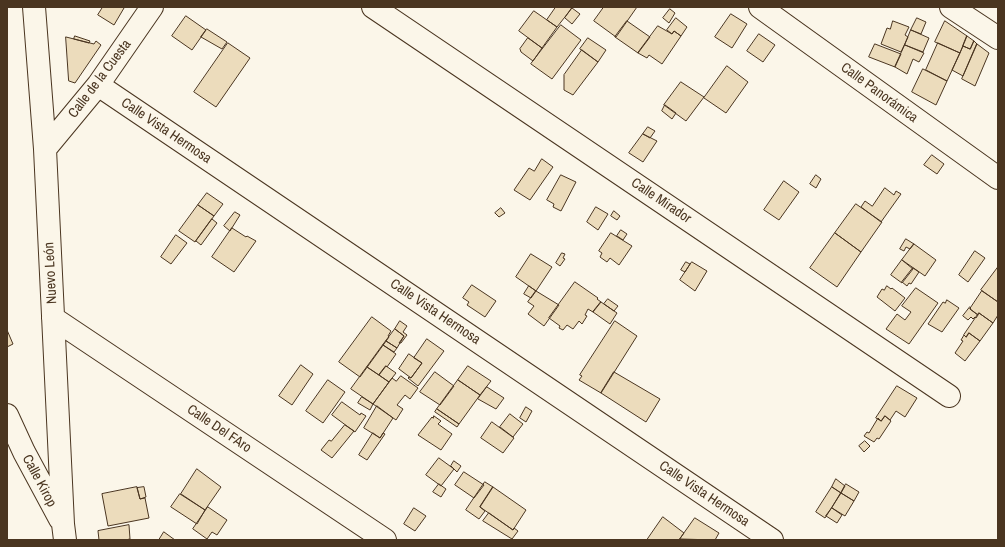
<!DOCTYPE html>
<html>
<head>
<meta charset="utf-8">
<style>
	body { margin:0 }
	#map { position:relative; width:1005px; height:547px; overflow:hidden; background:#fbf6e9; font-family:"Archivo Narrow",sans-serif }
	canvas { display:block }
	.frame { position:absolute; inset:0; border:8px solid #4a3520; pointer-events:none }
</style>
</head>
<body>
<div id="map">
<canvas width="1005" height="547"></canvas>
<div class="frame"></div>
</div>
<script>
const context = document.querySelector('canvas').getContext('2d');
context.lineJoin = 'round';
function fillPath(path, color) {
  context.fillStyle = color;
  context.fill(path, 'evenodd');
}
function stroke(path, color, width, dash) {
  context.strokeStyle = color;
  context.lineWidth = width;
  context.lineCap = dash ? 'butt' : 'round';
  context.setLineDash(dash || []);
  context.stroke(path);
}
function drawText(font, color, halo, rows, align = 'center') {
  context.font = font + ' "Archivo Narrow",sans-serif';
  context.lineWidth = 3;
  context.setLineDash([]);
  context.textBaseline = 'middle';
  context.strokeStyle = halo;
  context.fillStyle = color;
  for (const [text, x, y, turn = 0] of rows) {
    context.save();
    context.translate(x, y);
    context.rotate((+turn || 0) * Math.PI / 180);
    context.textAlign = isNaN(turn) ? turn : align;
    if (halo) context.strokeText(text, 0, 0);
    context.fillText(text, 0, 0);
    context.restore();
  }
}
const building = new Path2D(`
	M103 7H122L124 8 114 25 98 15Z
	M556 7H570L572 8 557 27 547 20Z
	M604 7H637L616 37 594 21Z
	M572 8 580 14 572 24 565 18Z
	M670 9 675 13 669 23 663 18Z
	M534 11 557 27 542 48 519 31Z
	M731 14 747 24 732 48 715 37Z
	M186 16 206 30 192 50 172 36Z
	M676 18 687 27 681 36 674 31 672 34 667 30Z
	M917 18 926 22 921 34 911 30Z
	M627 21 650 37 638 53 615 37Z
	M893 21 909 27 905 35 908 37 901 52 881 44 887 28 890 29Z
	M945 21 967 36 960 53 935 42Z
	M561 25 581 40 552 79 531 64Z
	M658 26 672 34 674 31 681 36 662 64 649 55 647 58 638 53Z
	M207 29 227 42 222 49 201 37Z
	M911 30 929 38 923 52 905 45Z
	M759 34 775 45 763 62 747 51Z
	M75 36 90 41 89 43 74 39Z
	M967 36 974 41 970 49 963 46Z
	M66 37 94 44 96 41 101 45 75 83 69 81Z
	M528 38 542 48 533 61 521 52 520 49Z
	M588 38 606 50 598 62 580 49Z
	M974 41 977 44 963 76 952 70 963 46 970 49Z
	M228 43 250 58 216 107 194 92Z
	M938 43 960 53 947 81 926 70Z
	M875 44 901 54 895 67 869 57Z
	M977 44 989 53 975 86 962 79Z
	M905 45 924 53 919 62 913 59 907 74 895 67Z
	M582 50 598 62 573 95 564 90V75Z
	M727 66 748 82 726 113 704 98Z
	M923 69 947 81 936 105 912 92Z
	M681 82 704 97 686 121 664 105Z
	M665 105 676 113 672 119 662 111Z
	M648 127 655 131 650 138 643 134Z
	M643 134 657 141 643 162 629 153Z
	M932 155 944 164 937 174 924 165Z
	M542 159 553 167 530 200 514 190 529 168 534 171Z
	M561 175 576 182 561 211 553 207 554 204 547 200Z
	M816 175 821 179 816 188 810 184Z
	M784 181 799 192 779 220 764 210Z
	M885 188 894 195 896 191 901 194 881 222 861 207 865 201 872 206Z
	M207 193 223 204 214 216 198 205Z
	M856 204 882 222 861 252 835 233Z
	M198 205 214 216 195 242 179 231Z
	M596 207 608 214 598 230 587 222Z
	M501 208 505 213 499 217 495 213Z
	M614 211 620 216 617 220 611 216Z
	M235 212 240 215 230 231 224 226Z
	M212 219 217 223 201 245 196 241Z
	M232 228 246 237 247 236 256 241 234 272 212 257Z
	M621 230 627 234 623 240 617 236Z
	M611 233 632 246 619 265 610 258 607 262 600 257 602 253 599 251Z
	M835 233 861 252 837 287 810 268Z
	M176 235 187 243 171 264 161 257Z
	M906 239 914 244 910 249 906 247 904 251 900 249Z
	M914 244 936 260 925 276 902 260Z
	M975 251 985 258 968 282 959 275Z
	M562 253 565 254 563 258 565 259 560 266 556 263Z
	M531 254 552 267 536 291 516 277Z
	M902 260 913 269 902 283 891 275Z
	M686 262 690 264 685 272 681 270Z
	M692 262 707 271 695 291 680 280Z
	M998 267V302L981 290Z
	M913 268 919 272 911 284 909 283 907 286 902 282Z
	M575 282 598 298 597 299 601 302 593 312 588 309 585 315 587 316 582 324 579 321 573 329 567 325 563 330 559 328 560 326 549 318Z
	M472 285 496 301 485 317 467 305 469 302 463 298Z
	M529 286 536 291 531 298 524 294Z
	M887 286 891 289 892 288 905 298 895 311 877 297 882 289 884 290Z
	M916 288 938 303 909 344 886 329 897 314 905 320 911 312 902 306Z
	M536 291 559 305 544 326 528 314 534 306 528 302Z
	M982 291 998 302V315L993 323 979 313 978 315 970 309Z
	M608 299 618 306 614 311 604 304Z
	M947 300 959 308 942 332 928 324 943 302 945 303Z
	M601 302 617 313 610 324 593 312Z
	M970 307 971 308 970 309 978 315 976 318 975 317 973 319 971 317 968 320 963 316Z
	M979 313 993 323 980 341 969 333 966 337 964 335Z
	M372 317 391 331 388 336 389 337 360 377 339 362Z
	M400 321 407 326 403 332 407 335 401 343H399L404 336 395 329Z
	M615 321 637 336 601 393 579 380 582 376 580 375Z
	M395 329 404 336 397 348 386 341Z
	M7 330 13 344 7 347Z
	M969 333 980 341 965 361 955 353 963 341 961 340 964 335 966 337Z
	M427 339 444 351 418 386 408 378 409 377 411 378 422 363 414 358Z
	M386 341 397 348 394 352 383 345Z
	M383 345 396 354 387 367 386 366 379 375 367 367Z
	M409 354 422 363 411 378 399 369Z
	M301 365 313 374 292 405 279 396Z
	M386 366 396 373 389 382 379 375Z
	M468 366 491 381 480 395 458 380Z
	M367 367 389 382 373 404 351 389Z
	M435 372 454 386 440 405 420 392Z
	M614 372 660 399 646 422 601 393Z
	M401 376 418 388 410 399 405 395 397 405 403 409 396 420 373 404 392 378 396 381Z
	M328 380 345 392 323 423 306 411Z
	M458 380 480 395 459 424 437 409Z
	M897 386 917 398 905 417 896 411 890 420 885 416 881 421 876 418Z
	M487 387 504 398 496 409 478 399Z
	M362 397 373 404 370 410 358 403Z
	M342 402 360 415 361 413 366 416 355 432 332 415Z
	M377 406 393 418 380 438 364 428Z
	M526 407 532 411 526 422 520 418Z
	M437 409 459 424 457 427 435 412Z
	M510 414 523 424 513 437 500 427Z
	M434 416 441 421 438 424 452 434 441 450 418 435 432 417 433 418Z
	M885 416 891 421 879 439 877 438 874 442 864 436 867 432 869 433 878 418 881 421Z
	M492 422 514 438 503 453 481 438Z
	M345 425 354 431 332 458 321 450 329 440 331 441Z
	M373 433 380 438 383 433 385 434 367 460 359 455Z
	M865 441 870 446 864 452 859 446Z
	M439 458 454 469 441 486 426 475Z
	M454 461 461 466 457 472 451 466Z
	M197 469 221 487 205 510 181 494Z
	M464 472 484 485 474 498 455 485Z
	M836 479 845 486 841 493 832 487Z
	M485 482 493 487 480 507 485 511 479 519 466 510Z
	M439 484 446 489 441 497 433 492Z
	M846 484 859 492 854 501 841 493Z
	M137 487 140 499 145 498 149 518 108 526 102 494Z
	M144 487 146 497 140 499 137 488Z
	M493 487 526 510 513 530 480 507Z
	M832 487 841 493 825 518 816 512Z
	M841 493 854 501 845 516 832 508Z
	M180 494 205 510 197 524 171 507Z
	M208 507 227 520 217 535 212 532 207 539 193 529Z
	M414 508 426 516 415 531 404 524Z
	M832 508 842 515 837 523 826 516Z
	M489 513 513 530 514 528 518 531 512 539 483 521Z
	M663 517 684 533 679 540H647Z
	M695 518 719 533 715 540 680 539Z
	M129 525 130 539 125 540H99L98 531Z
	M164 532 175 540H159Z`);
fillPath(building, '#ecdcbc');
stroke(building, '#4a3520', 1);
const minor = new Path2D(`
	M34 7 45 149 63 524 65 540
	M373 7 949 396
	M760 7 998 178
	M951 7 998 38
	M98 85 772 540
	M45 149 98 85 152 7
	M53 318 385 540
	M7 415 24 452 60 519`);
stroke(minor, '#4a3520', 24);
stroke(minor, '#fbf6e9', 22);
drawText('14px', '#4a3520', '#fbf6e9', [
	["Calle de la Cuesta",100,79,-53],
	["Calle Panorámica",879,93,36],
	["Calle Vista Hermosa",166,131,34],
	["Calle Mirador",661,201,34],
	["Nuevo León",51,273,-93],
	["Calle Vista Hermosa",435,312,34],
	["Calle Del FAro",219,429,34],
	["Calle Kirop",39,481,62],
	["Calle Vista Hermosa",704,494,34]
]);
</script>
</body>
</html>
